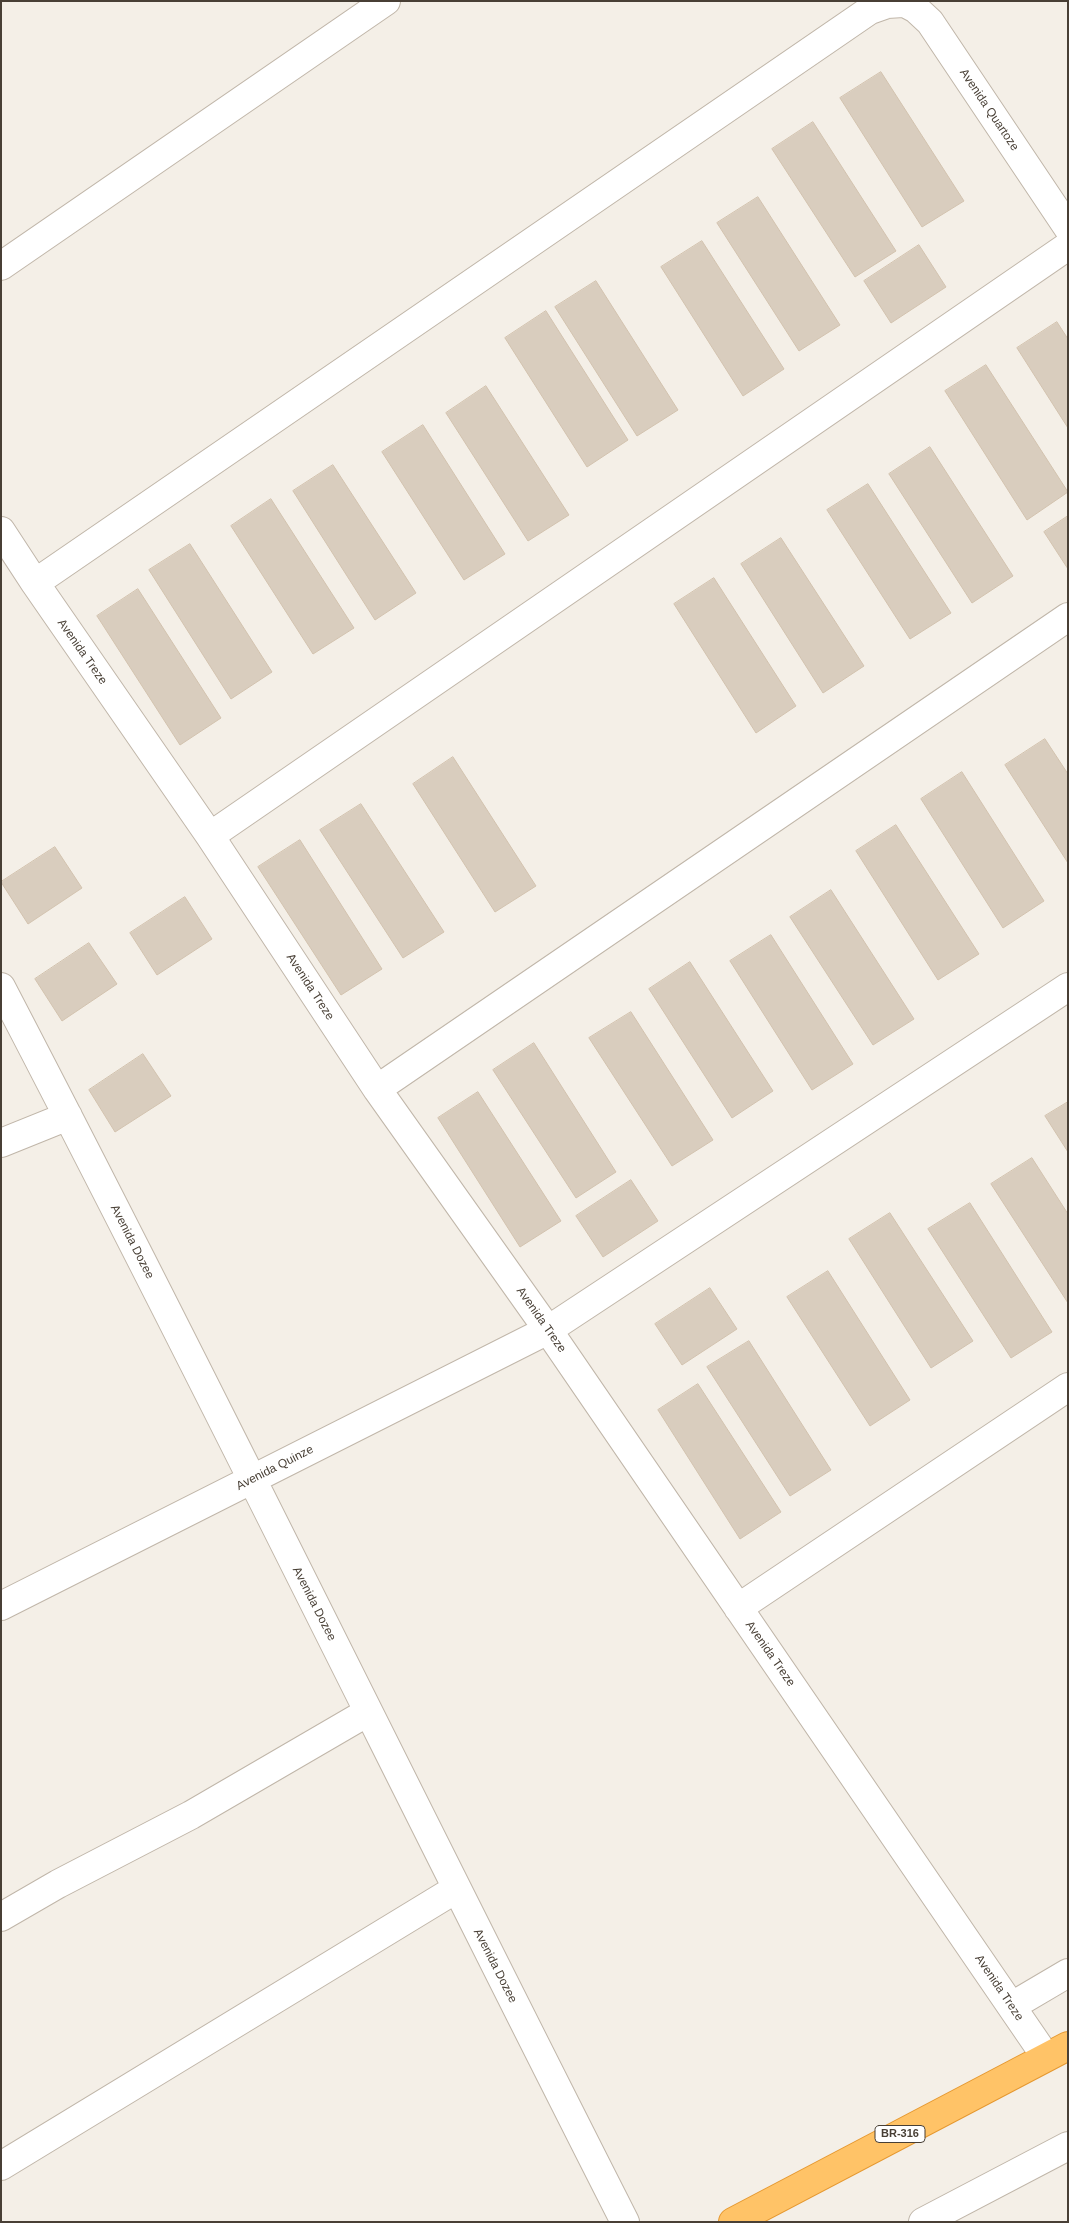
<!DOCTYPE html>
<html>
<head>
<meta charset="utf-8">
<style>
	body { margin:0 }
	#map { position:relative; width:1069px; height:2223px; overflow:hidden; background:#f4efe7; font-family:Arial,sans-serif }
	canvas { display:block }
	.frame { position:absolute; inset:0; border:2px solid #483f35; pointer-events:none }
</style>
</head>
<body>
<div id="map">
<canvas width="1069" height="2223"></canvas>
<div class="frame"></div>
</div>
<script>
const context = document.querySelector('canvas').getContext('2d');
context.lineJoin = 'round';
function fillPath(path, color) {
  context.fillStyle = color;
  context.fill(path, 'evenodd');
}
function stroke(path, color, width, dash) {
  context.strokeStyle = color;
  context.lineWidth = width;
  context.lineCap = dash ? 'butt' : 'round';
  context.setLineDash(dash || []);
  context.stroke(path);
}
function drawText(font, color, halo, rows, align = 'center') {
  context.font = font + ' Arial,sans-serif';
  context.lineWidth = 4;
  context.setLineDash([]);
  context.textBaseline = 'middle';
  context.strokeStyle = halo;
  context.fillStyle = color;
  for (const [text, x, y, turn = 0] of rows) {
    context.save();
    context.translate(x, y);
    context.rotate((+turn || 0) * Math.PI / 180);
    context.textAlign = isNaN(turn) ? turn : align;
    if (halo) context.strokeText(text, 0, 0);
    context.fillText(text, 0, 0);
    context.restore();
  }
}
const building = new Path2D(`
	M881 72 964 201 922 227 840 98Z
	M813 122 896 251 855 277 772 149Z
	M758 197 840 325 799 351 717 223Z
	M702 241 784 369 743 396 661 267Z
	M919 245 946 287 891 323 864 281Z
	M596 281 678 410 637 436 555 307Z
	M546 311 628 440 587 467 505 338Z
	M1057 322 1068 339V428L1017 348Z
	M986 365 1068 492 1027 520 945 391Z
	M486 386 569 515 528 541 446 413Z
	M423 425 505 554 464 580 382 452Z
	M930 447 1013 576 972 603 889 474Z
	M333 465 416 593 375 620 293 491Z
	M868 484 951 613 910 639 827 510Z
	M271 499 354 628 313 654 231 526Z
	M1068 516V569L1044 532Z
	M781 538 864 666 823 693 741 564Z
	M190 544 272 672 231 699 149 570Z
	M714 578 796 706 756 733 674 604Z
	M138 589 221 718 180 745 97 616Z
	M1045 739 1068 774V863L1005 765Z
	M453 757 536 886 495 912 413 784Z
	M962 772 1044 901 1003 928 921 799Z
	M361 804 444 932 403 958 320 830Z
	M896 825 979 954 938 980 856 851Z
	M300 840 382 969 341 995 258 867Z
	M55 847 82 888 28 924 1 882Z
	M831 890 914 1019 873 1045 790 917Z
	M185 897 212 939 157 975 130 933Z
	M771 935 853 1064 812 1090 730 961Z
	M89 943 117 984 62 1021 35 979Z
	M690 962 773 1091 732 1118 649 989Z
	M631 1012 713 1140 672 1166 589 1038Z
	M534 1043 616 1172 576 1198 493 1070Z
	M143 1054 171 1096 115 1132 89 1090Z
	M478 1092 561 1221 520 1247 438 1118Z
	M1068 1102V1152L1045 1116Z
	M1032 1158 1068 1214V1303L991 1184Z
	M631 1180 658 1221 603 1257 576 1216Z
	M970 1203 1052 1332 1011 1358 928 1229Z
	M890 1213 973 1341 931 1368 849 1239Z
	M828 1271 910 1400 870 1426 787 1297Z
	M710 1288 737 1329 682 1365 655 1324Z
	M749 1341 831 1470 790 1496 707 1367Z
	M698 1384 781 1512 740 1539 658 1410Z`);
fillPath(building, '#d9cdbe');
stroke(building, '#d2c2ae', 1);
const minor = new Path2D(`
	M901 1 916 9 930 22 1068 228
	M1 266 386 1
	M1 531 35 583 210 836 377 1089 548 1330 1046 2057
	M35 583 870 10 887 4 903 3
	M210 836 1068 246
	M1 987C214 1396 416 1811 625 2222
	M377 1089 1068 617
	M1 1143 68 1116
	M1 1606 548 1330 1068 987
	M738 1608 1068 1387
	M1 1917 58 1884 191 1815 368 1712
	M1012 2006 1068 1973
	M1 2166 456 1889
	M923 2222 1068 2146`);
const highway = new Path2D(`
	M733 2222 1068 2046`);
stroke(minor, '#c0b6a9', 30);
stroke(highway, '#e59830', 30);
stroke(minor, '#fff', 28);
stroke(highway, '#ffc367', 28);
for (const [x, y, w] of [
	[900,2134,50]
]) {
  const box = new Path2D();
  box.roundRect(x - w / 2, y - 8.5, w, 17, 4);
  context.fillStyle = '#fff';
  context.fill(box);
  stroke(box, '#483f35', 1);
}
drawText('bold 11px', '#483f35', null, [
	["BR-316",900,2134]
]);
drawText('12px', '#483f35', '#fff', [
	["Avenida Quartoze",989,110,56],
	["Avenida Treze",82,652,55],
	["Avenida Treze",310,987,57],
	["Avenida Dozee",132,1242,63],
	["Avenida Treze",541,1320,55],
	["Avenida Quinze",275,1468,-27],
	["Avenida Dozee",314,1604,63],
	["Avenida Treze",770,1654,55],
	["Avenida Dozee",495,1966,63],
	["Avenida Treze",999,1988,56]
]);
</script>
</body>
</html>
